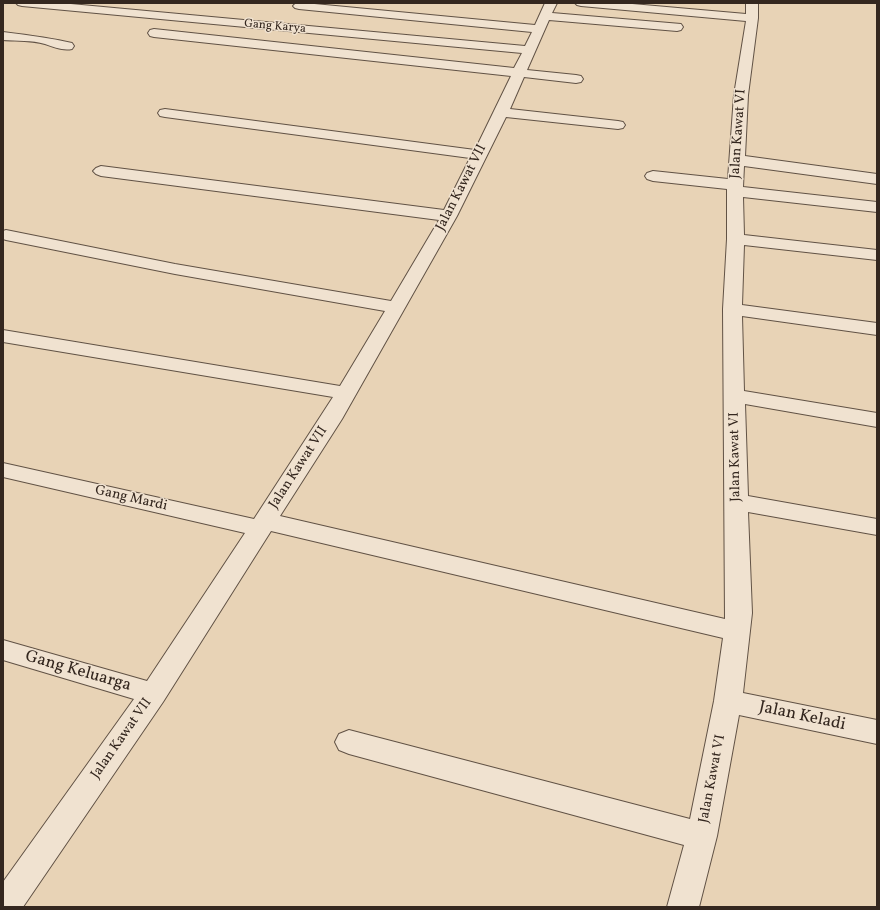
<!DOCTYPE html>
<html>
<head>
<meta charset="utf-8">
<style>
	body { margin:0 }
	#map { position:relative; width:880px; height:910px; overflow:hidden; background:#e8d3b6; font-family:Vollkorn,serif }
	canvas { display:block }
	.frame { position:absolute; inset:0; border:4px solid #34271f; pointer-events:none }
</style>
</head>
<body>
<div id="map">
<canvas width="880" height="910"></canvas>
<div class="frame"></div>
</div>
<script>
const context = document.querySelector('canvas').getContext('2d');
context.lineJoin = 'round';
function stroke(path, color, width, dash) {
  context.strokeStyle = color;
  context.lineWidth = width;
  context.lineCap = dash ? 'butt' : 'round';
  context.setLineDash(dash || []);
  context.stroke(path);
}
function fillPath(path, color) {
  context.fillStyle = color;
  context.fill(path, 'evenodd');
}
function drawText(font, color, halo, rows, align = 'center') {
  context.font = font + ' Vollkorn,serif';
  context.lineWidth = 3;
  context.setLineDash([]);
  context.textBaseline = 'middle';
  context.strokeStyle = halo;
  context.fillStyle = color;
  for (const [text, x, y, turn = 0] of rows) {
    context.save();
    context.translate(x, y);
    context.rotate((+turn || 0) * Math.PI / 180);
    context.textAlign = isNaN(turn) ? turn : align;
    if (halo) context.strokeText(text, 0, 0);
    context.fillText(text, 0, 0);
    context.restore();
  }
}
const minor = new Path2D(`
	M16 3H60L525 46 532 32 299 9 295 8 293 6 295 4 304 3 535 25 545 3H557L552 13 681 24 683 27 681 30 677 31 549 20 527 70 576 75 581 76 583 79 581 82 576 83 524 77 510 109 618 121 623 122 625 125 623 128 618 129 506 117 457 216 342 419 280 516 725 619 723 309 727 239V189L653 181 647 179 645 176 647 173 653 171 728 179 734 95 746 21 581 6 577 5 575 3H621L746 14V3H758V18L748 95 745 156 877 174V184L744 166 743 187 877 202V212L743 197 744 235 877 250V260L744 245 742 305 877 323V335L742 316 744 391 877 413V427L745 404 748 496 877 519V535L748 512 752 613 743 693 877 720V744L739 715 717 836 699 907H667L684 845 349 754 339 750 335 742 339 734 349 730 690 819 714 701 723 638 271 531 163 702 23 907H3V882L134 699 3 660V640L147 681 245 533 3 477V463L254 519 333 397 3 342V330L340 386 385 311 175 274 6 240 3 239V231L6 230 175 264 391 301 439 220 101 176 96 174 93 171 96 168 101 166 444 210 470 158 165 117 160 116 158 113 160 110 165 109 475 150 511 76 154 37 150 36 148 33 150 30 154 29 514 68 522 53 22 6 18 5Z
	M3 32C27 35 50 38 72 43L74 46 72 49C63 51 54 47 45 44 32 40 16 41 3 40Z`);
stroke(minor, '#615245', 2);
fillPath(minor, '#f0e2d0');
drawText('12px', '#34271f', '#f0e2d0', [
	["Gang Karya",275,27,5]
]);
drawText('14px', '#34271f', '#f0e2d0', [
	["Jalan Kawat VI",739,134,-86],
	["Jalan Kawat VII",462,188,-63],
	["Jalan Kawat VI",736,457,-91],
	["Jalan Kawat VII",299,468,-57],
	["Gang Mardi",131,499,13],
	["Jalan Kawat VII",122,739,-55],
	["Jalan Kawat VI",713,779,-79]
]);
drawText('17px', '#34271f', '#f0e2d0', [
	["Gang Keluarga",78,672,16],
	["Jalan Keladi",802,717,12]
]);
</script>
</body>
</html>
